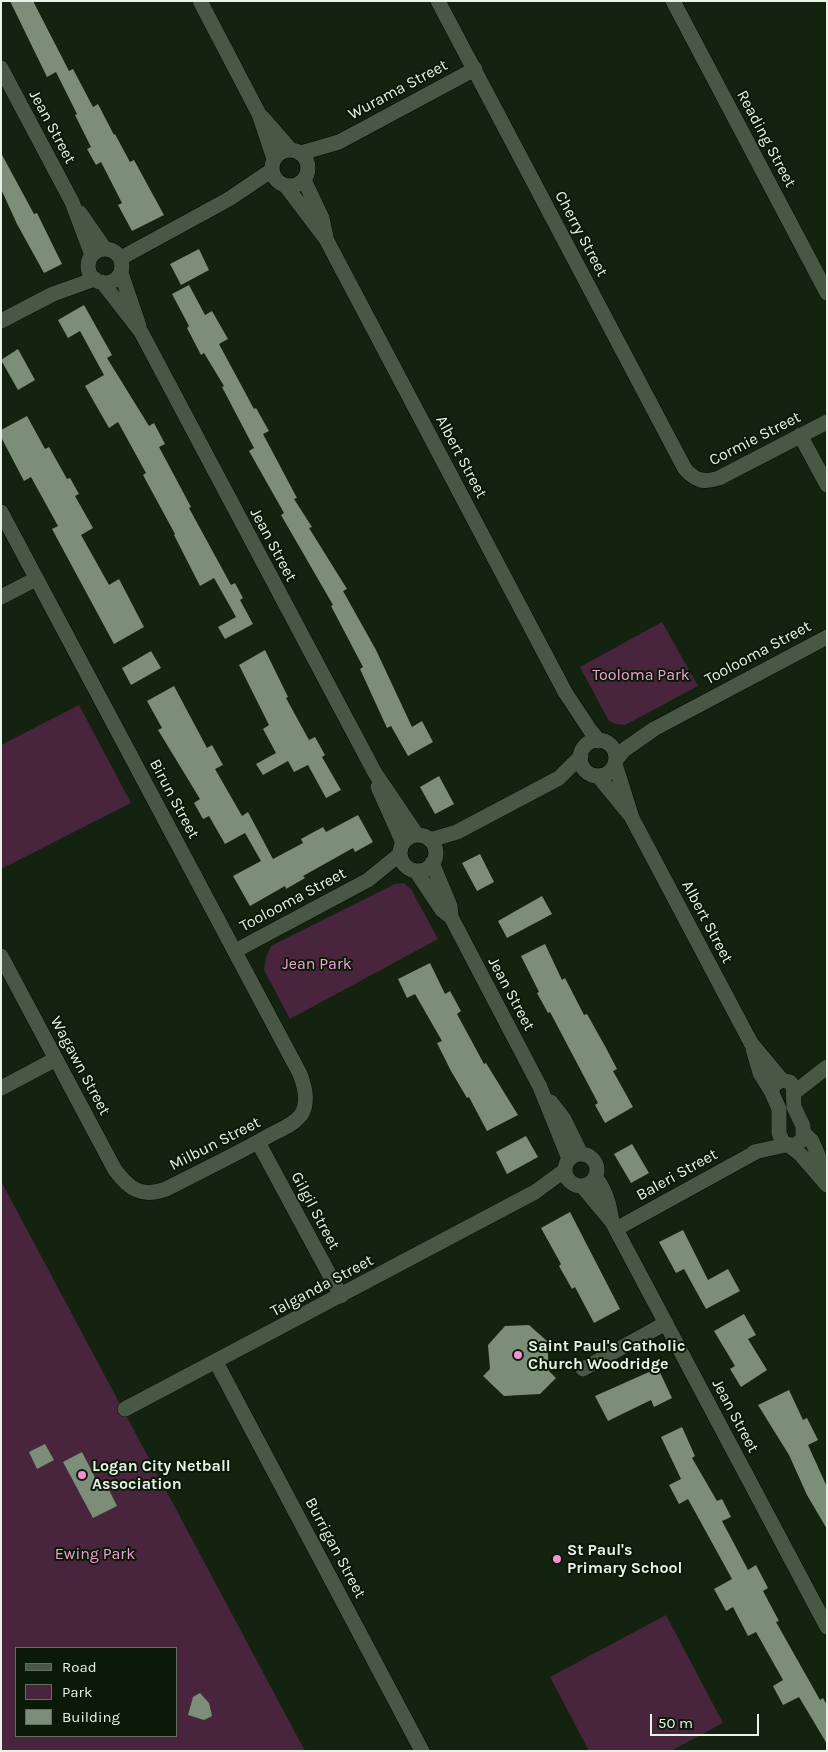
<!DOCTYPE html>
<html>
<head>
<meta charset="utf-8">
<style>
	body { margin:0 }
	#map { position:relative; width:828px; height:1752px; overflow:hidden; background:#142210; font-family:Karla,sans-serif }
	canvas { display:block }
	.frame { position:absolute; inset:0; border:2px solid #e8f2e6; pointer-events:none }
	.legend { position:absolute; left:15px; top:1647px; width:162px; height:90px; box-sizing:border-box; background:#0b1908; border:1px solid #637061; margin:0; padding:6px 9px; list-style:none; font-size:15px; color:#e8f2e6 }
	.legend li { display:flex; align-items:center; gap:10px; height:25px }
	.legend b { width:25px; border:1px solid #637061 }
	.scale { position:absolute; left:650px; top:1714px; width:109px; height:22px; box-sizing:border-box; border:2px solid #e8f2e6; border-top:0; padding-left:6px; font-size:15px; line-height:18px; white-space:nowrap; color:#e8f2e6; -webkit-text-stroke:4px #0b1908; paint-order:stroke }
</style>
</head>
<body>
<div id="map">
<canvas width="828" height="1752"></canvas>
<div class="frame"></div>
<ul class="legend">
<li><b style="height:6px;background:#485844"></b>Road</li>
<li><b style="height:14px;background:#48253c"></b>Park</li>
<li><b style="height:14px;background:#7c8e78"></b>Building</li>
</ul>
<div class="scale">50 m</div>
</div>
<script>
const context = document.querySelector('canvas').getContext('2d');
context.lineJoin = 'round';
function fillPath(path, color) {
  context.fillStyle = color;
  context.fill(path, 'evenodd');
}
function stroke(path, color, width, dash) {
  context.strokeStyle = color;
  context.lineWidth = width;
  context.lineCap = dash ? 'butt' : 'round';
  context.setLineDash(dash || []);
  context.stroke(path);
}
function drawText(font, color, halo, rows, align = 'center') {
  context.font = font + ' Karla,sans-serif';
  context.lineWidth = 4;
  context.setLineDash([]);
  context.textBaseline = 'middle';
  context.strokeStyle = halo;
  context.fillStyle = color;
  for (const [text, x, y, turn = 0] of rows) {
    context.save();
    context.translate(x, y);
    context.rotate((+turn || 0) * Math.PI / 180);
    context.textAlign = isNaN(turn) ? turn : align;
    if (halo) context.strokeText(text, 0, 0);
    context.fillText(text, 0, 0);
    context.restore();
  }
}
fillPath(new Path2D(`
	M662 622 698 686 625 725 616 724 609 721 580 667Z
	M79 705 131 803 1 869V745Z
	M404 883 411 889 438 939 290 1019 264 970 266 957 271 946 395 884Z
	M1 1181 305 1751H1ZM16 1648H176V1736H16Z
	M666 1615 723 1723 671 1751H589L550 1677Z`), '#48253c');
fillPath(new Path2D(`
	M10 1H33L69 71 73 69 93 107 98 104 114 135 115 134 130 162 134 160 164 215 132 231 118 205 122 203 101 162 96 165 87 149 91 147 75 115 77 114 56 72 47 77Z
	M1 153 34 214 37 213 62 264 44 273 17 224 1 189Z
	M199 249 209 270 181 285 170 264Z
	M189 285 205 315 212 311 228 339 219 344 254 409 256 408 269 431 263 434 297 498 294 499 312 527 309 528 347 589 343 591 376 650 412 727 422 721 433 742 408 756 391 726 387 728 360 669 363 667 331 606 333 605 281 515 284 513 249 451 254 448 222 387 224 386 204 353 201 355 187 328 189 326 172 294Z
	M84 305 112 355 107 358 149 426 154 423 165 444 159 447 191 507 189 508 231 585 235 583 243 598 240 600 253 624 225 639 218 627 236 617 214 578 200 586 174 535 175 534 143 475 146 473 118 422 109 428 85 386 104 375 80 331 68 338 58 320Z
	M18 349 35 380 18 390 1 360Z
	M27 416 45 449 49 447 67 479 70 478 79 494 75 496 93 528 81 535 109 585 119 579 144 627 114 644 52 529 58 526 31 477 24 481 1 437V430Z
	M265 650 288 697 286 698 309 740 315 737 325 755 322 757 341 790 326 798 308 765 294 772 288 761 263 775 256 764 276 753 263 729 269 725 239 665Z
	M151 651 161 668 131 685 122 668Z
	M174 686 207 748 212 745 223 765 215 769 242 816 248 812 273 859 303 843 301 839 323 827 326 832 358 815 373 842 355 852 353 848 303 876 305 878 286 889 285 886 250 906 233 876 261 861 245 833 225 844 209 816 203 819 194 803 200 799 158 730 162 728 147 701Z
	M439 776 454 804 435 814 420 787Z
	M480 854 494 882 477 891 462 863Z
	M542 896 552 914 507 938 498 921Z
	M545 944 562 980 565 978 584 1015 587 1014 606 1048 617 1069 613 1071 633 1107 605 1123 595 1105 598 1103 550 1012 548 1013 537 993 539 992 521 956Z
	M430 963 445 994 450 991 461 1011 457 1014 484 1064 486 1063 518 1115 487 1131 469 1097 467 1098 451 1071 437 1043 442 1041 415 994 407 998 398 979Z
	M526 1136 538 1157 507 1174 496 1152Z
	M632 1144 649 1173 631 1183 614 1154Z
	M570 1212 620 1309 594 1323 575 1287 572 1289 559 1266 561 1264 541 1228Z
	M683 1230 708 1280 728 1269 740 1291 706 1309 684 1269 676 1273 659 1242Z
	M744 1314 756 1335 748 1339 767 1370 741 1387 730 1369 735 1366 714 1331Z
	M529 1325 547 1341 549 1371 556 1378 540 1394 504 1396 483 1376 490 1369 488 1345 505 1326Z
	M658 1368 672 1398 654 1407 651 1400 608 1421 595 1396Z
	M789 1390 803 1420 807 1418 818 1440 808 1445 827 1487V1529L807 1495 789 1455 758 1405Z
	M682 1427 695 1456 692 1458 717 1501 722 1499 731 1517 722 1521 748 1570 756 1565 768 1588 763 1591 779 1621 776 1622 820 1700 823 1698 827 1705V1744L799 1697 783 1705 773 1686 783 1680 756 1632 748 1636 733 1607 726 1611 714 1589 732 1579 688 1499 679 1504 669 1485 681 1479 661 1437Z
	M45 1444 54 1460 37 1469 29 1452Z
	M82 1452 102 1491 108 1488 117 1506 93 1518 63 1462Z
	M200 1693 209 1703 212 1716 204 1720 188 1715 193 1697Z`), '#7c8e78');
const minor = new Path2D(`
	M200 1 259 114 274 159
	M438 1 685 469C696 481 704 483 719 478L827 422
	M673 1 827 293
	M1 68 72 202 92 255
	M262 117 290 149
	M272 168a18 18 0 1 1 36 0a18 18 0 1 1-36 0Z
	M301 153 339 142 475 69
	M304 180 322 218 326 237
	M285 185 326 239 565 692 590 730 599 741
	M80 213 105 249
	M88 266a17 17 0 1 1 34 0a17 17 0 1 1-34 0Z
	M121 258 229 199 272 170
	M121 273 139 326
	M102 282 141 332 375 773 417 835
	M1 321 53 294 95 279
	M800 435 827 485
	M1 512 300 1074C305 1087 309 1103 301 1115 294 1124 282 1129 272 1134 237 1154 201 1171 166 1189 142 1198 129 1189 115 1170L1 956
	M1 597 36 579
	M580 758a18 18 0 1 1 36 0a18 18 0 1 1-36 0Z
	M616 760 624 750 654 729 827 637
	M615 764 632 818 751 1043 782 1080
	M598 776 630 815
	M378 787 403 843
	M400 853a18 18 0 1 1 36 0a18 18 0 1 1-36 0Z
	M430 840 457 832 559 778 581 756
	M432 863 450 906 451 917 540 1087 569 1159
	M416 871 442 910 451 917
	M235 951 368 880 400 854
	M753 1049 760 1073 771 1091
	M782 1080 790 1082 793 1086 794 1107 803 1126V1139L795 1146 783 1143 779 1133V1109L771 1091 775 1084Z
	M1 1088 56 1059
	M795 1092 827 1067
	M551 1102 564 1119 581 1154
	M804 1133 812 1141 827 1176
	M258 1142 341 1296
	M791 1147 801 1155 827 1185
	M754 1152 786 1145
	M565 1170a16 16 0 1 1 32 0a16 16 0 1 1-32 0Z
	M595 1177C606 1189 610 1206 612 1222
	M582 1186 612 1222 827 1627
	M616 1229 756 1152
	M216 1362 422 1751
	M583 1369 666 1323
	M125 1409 535 1192 565 1170`);
stroke(minor, '#020c01', 16);
stroke(minor, '#485844', 15);
for (const [x, y, r, color] of [
	[518,1355,5,"#f491d3"],
	[82,1475,5,"#f491d3"],
	[557,1559,5,"#f491d3"]
]) {
  const dot = new Path2D();
  dot.arc(x, y, r, 0, 2 * Math.PI);
  context.fillStyle = color;
  context.fill(dot);
  stroke(dot, '#0b1908', 2);
}
drawText('16px', '#e8f2e6', '#0b1908', [
	["Wurama Street",398,90,-28],
	["Jean Street",52,127,62],
	["Reading Street",766,139,62],
	["Cherry Street",581,234,62],
	["Cormie Street",755,439,-27],
	["Albert Street",461,457,62],
	["Jean Street",273,545,62],
	["Toolooma Street",758,653,-28],
	["Birun Street",174,799,62],
	["Toolooma Street",293,900,-28],
	["Albert Street",707,922,62],
	["Jean Street",511,994,62],
	["Wagawn Street",80,1066,62],
	["Milbun Street",215,1144,-27],
	["Baleri Street",677,1175,-29],
	["Gilgil Street",315,1211,62],
	["Talganda Street",322,1286,-28],
	["Jean Street",735,1416,62],
	["Burrigan Street",335,1548,62]
]);
drawText('16px', '#f2a0d5', '#0b1908', [
	["Tooloma Park",641,675],
	["Jean Park",317,964],
	["Ewing Park",95,1554]
]);
drawText('bold 16px', '#e8f2e6', '#0b1908', [
	["Saint Paul's Catholic",528,1346],
	["Church Woodridge",528,1364],
	["Logan City Netball",92,1466],
	["Association",92,1484],
	["St Paul's",567,1550],
	["Primary School",567,1568]
], 'left');
</script>
</body>
</html>
